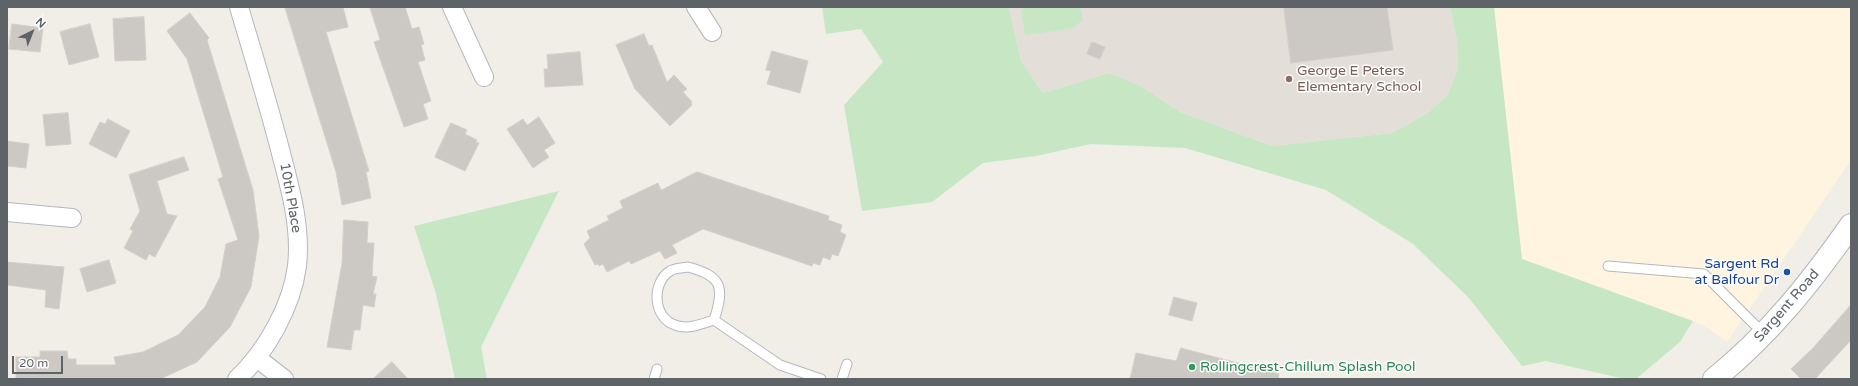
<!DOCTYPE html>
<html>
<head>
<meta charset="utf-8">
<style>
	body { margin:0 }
	#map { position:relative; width:1858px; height:386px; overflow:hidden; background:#f0eee7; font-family:"Varela Round",sans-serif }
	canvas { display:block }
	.frame { position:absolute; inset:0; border:8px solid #5e6367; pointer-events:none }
	.north { position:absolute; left:12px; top:12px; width:40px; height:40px; -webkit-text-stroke:3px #fff; paint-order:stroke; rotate:43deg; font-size:11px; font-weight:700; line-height:16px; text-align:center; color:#5e6367 }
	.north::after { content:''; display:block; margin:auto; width:14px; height:18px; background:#5e6367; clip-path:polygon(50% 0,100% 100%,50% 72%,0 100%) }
	.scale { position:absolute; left:12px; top:356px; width:51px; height:18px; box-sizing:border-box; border:2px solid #5e6367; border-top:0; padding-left:5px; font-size:12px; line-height:14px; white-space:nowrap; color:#5e6367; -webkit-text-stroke:3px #fff; paint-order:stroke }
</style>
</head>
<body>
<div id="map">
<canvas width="1858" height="386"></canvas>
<div class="frame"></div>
<div class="north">N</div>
<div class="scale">20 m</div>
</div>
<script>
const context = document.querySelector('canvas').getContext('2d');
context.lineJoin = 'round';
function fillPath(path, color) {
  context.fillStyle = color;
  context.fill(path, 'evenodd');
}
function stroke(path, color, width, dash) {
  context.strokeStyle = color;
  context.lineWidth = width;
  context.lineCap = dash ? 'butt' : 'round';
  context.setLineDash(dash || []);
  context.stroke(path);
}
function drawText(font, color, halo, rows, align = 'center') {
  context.font = font + ' "Varela Round",sans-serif';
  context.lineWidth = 3;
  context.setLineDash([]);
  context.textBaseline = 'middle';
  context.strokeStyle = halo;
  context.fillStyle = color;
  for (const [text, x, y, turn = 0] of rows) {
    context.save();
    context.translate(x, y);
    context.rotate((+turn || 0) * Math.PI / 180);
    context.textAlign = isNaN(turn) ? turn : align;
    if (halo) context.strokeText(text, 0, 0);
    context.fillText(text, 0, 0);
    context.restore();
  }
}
fillPath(new Path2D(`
	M1494 7H1851V160L1727 342 1705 326 1522 259Z`), '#fef4df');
fillPath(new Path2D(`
	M1009 7H1450L1457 41 1458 68 1448 94 1428 113 1392 133 1272 146 1180 112 1141 86 1109 73 1043 93 1021 61Z`), '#e3dfd8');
fillPath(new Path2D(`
	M822 7H1009L1021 61 1043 93 1109 73 1141 86 1180 112 1272 146 1392 133 1428 113 1448 94 1458 68 1457 41 1450 7H1494L1522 259 1693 321 1680 342 1636 379H1625L1546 361 1522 366 1469 298 1413 244 1326 190 1185 148 1091 144 1036 156 983 163 932 202 862 211 844 105 883 62 861 29 826 34Z
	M1037 7H1078L1080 8 1083 20 1071 29 1025 35 1021 9Z
	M559 191 481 347 487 379H455L436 294 414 226Z`), '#c7e7c4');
const building = new Path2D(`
	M285 7H343L348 27 326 32 369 171 366 172 371 198 342 205 336 172Z
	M370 7H405L412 29 419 27 424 44 421 45 425 60 418 62 431 101 423 104 428 119 404 127 374 42 380 40Z
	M1284 7H1387L1393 50 1291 63Z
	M190 13 209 38 207 40 253 190 259 236 251 287 230 327 197 362 160 379H16V357H40V351H67L68 359H76V365H116L114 357 143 352 178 335 205 307 220 277 226 244 238 240 218 179 223 177 187 59 167 31Z
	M144 17 146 60 115 61 113 19Z
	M12 24 43 28 40 52 9 49Z
	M90 24 99 57 69 65 60 32Z
	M644 34 649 46 652 45 667 82 674 75 687 89 683 92 692 102 691 103 692 105 670 126 635 89 616 45Z
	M1092 42 1105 47 1100 59 1087 54Z
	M772 51 808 61 800 93 767 84 771 71 766 70Z
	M580 52 583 85 545 87 544 69H548L547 55Z
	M68 113 71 144 46 146 43 115Z
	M539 117 555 143 544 150 549 157 533 168 507 129 523 119 527 125Z
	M108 119 130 131 116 158 89 144 100 122 105 124Z
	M451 123 467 130 465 134 477 140 476 142 479 143 465 171 435 157Z
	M7 141 29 144 26 168 7 166Z
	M184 157 189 170 157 181 167 214 177 216 155 257 149 254 146 260 124 248 133 231 130 229 140 211 129 175Z
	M697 172 829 216 828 220 842 225 840 232 846 235 838 256 832 254 830 260 823 257 820 265 813 263 812 266 703 229 672 245 677 253 665 259 660 251 631 264 629 261 607 272 603 264 599 266 598 264 595 265 584 244 590 238 587 231 609 220 607 216 623 208 620 201 658 183 661 190Z
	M344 220 368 222 367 243H374L372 276 377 277 373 294H376L374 307 363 305 360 330H354L351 350 327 347 342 263Z
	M109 260 116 283 87 292 80 269Z
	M7 262 64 267 59 309 45 307 46 290 7 285Z
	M1174 297 1197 303 1192 321 1169 315Z
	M1851 305V340L1815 379H1801L1791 369 1813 348Z
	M1181 348 1279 374 1278 379H1130L1136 353 1176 361Z
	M392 362 408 379H373Z`);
fillPath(building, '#ccc9c4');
stroke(building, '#d5cfc5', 1);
const service = new Path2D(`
	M1608 266 1704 274 1764 334
	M688 267C722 276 725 287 714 320 702 324 688 330 675 325 653 318 651 283 670 271 674 268 683 268 688 267Z
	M714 320 780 365 821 379
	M654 379 657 369
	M842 379 847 364`);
const minor = new Path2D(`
	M452 7 484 77
	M696 7 712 32
	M7 212 72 218
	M257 358 284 379
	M237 379C266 352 292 306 297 266 301 230 292 195 283 161 270 109 254 58 239 7`);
const secondary = new Path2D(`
	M1714 379C1769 335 1811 282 1851 225`);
stroke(service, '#b4b8bb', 11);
stroke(minor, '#b4b8bb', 20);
stroke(secondary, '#b3b7bb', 24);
stroke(service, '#fff', 9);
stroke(minor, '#fff', 18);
stroke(secondary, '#fff', 22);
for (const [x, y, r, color] of [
	[1289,79,4,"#8d6e63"],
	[1787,272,4,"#1a4fb4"],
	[1192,367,4,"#2e9e5b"]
]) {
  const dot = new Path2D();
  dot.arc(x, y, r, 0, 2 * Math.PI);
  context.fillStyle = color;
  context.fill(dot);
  stroke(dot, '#fff', 1.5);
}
drawText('14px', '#785e54', '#fff', [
	["George E Peters",1297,71],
	["Elementary School",1297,87]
], 'left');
drawText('14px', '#5e6367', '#fff', [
	["10th Place",290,198,80],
	["Sargent Road",1787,306,-49]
]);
drawText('14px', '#164399', '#fff', [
	["Sargent Rd",1779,264],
	["at Balfour Dr",1779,280]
], 'right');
drawText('14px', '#27864d', '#fff', [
	["Rollingcrest-Chillum Splash Pool",1200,367]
], 'left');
</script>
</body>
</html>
